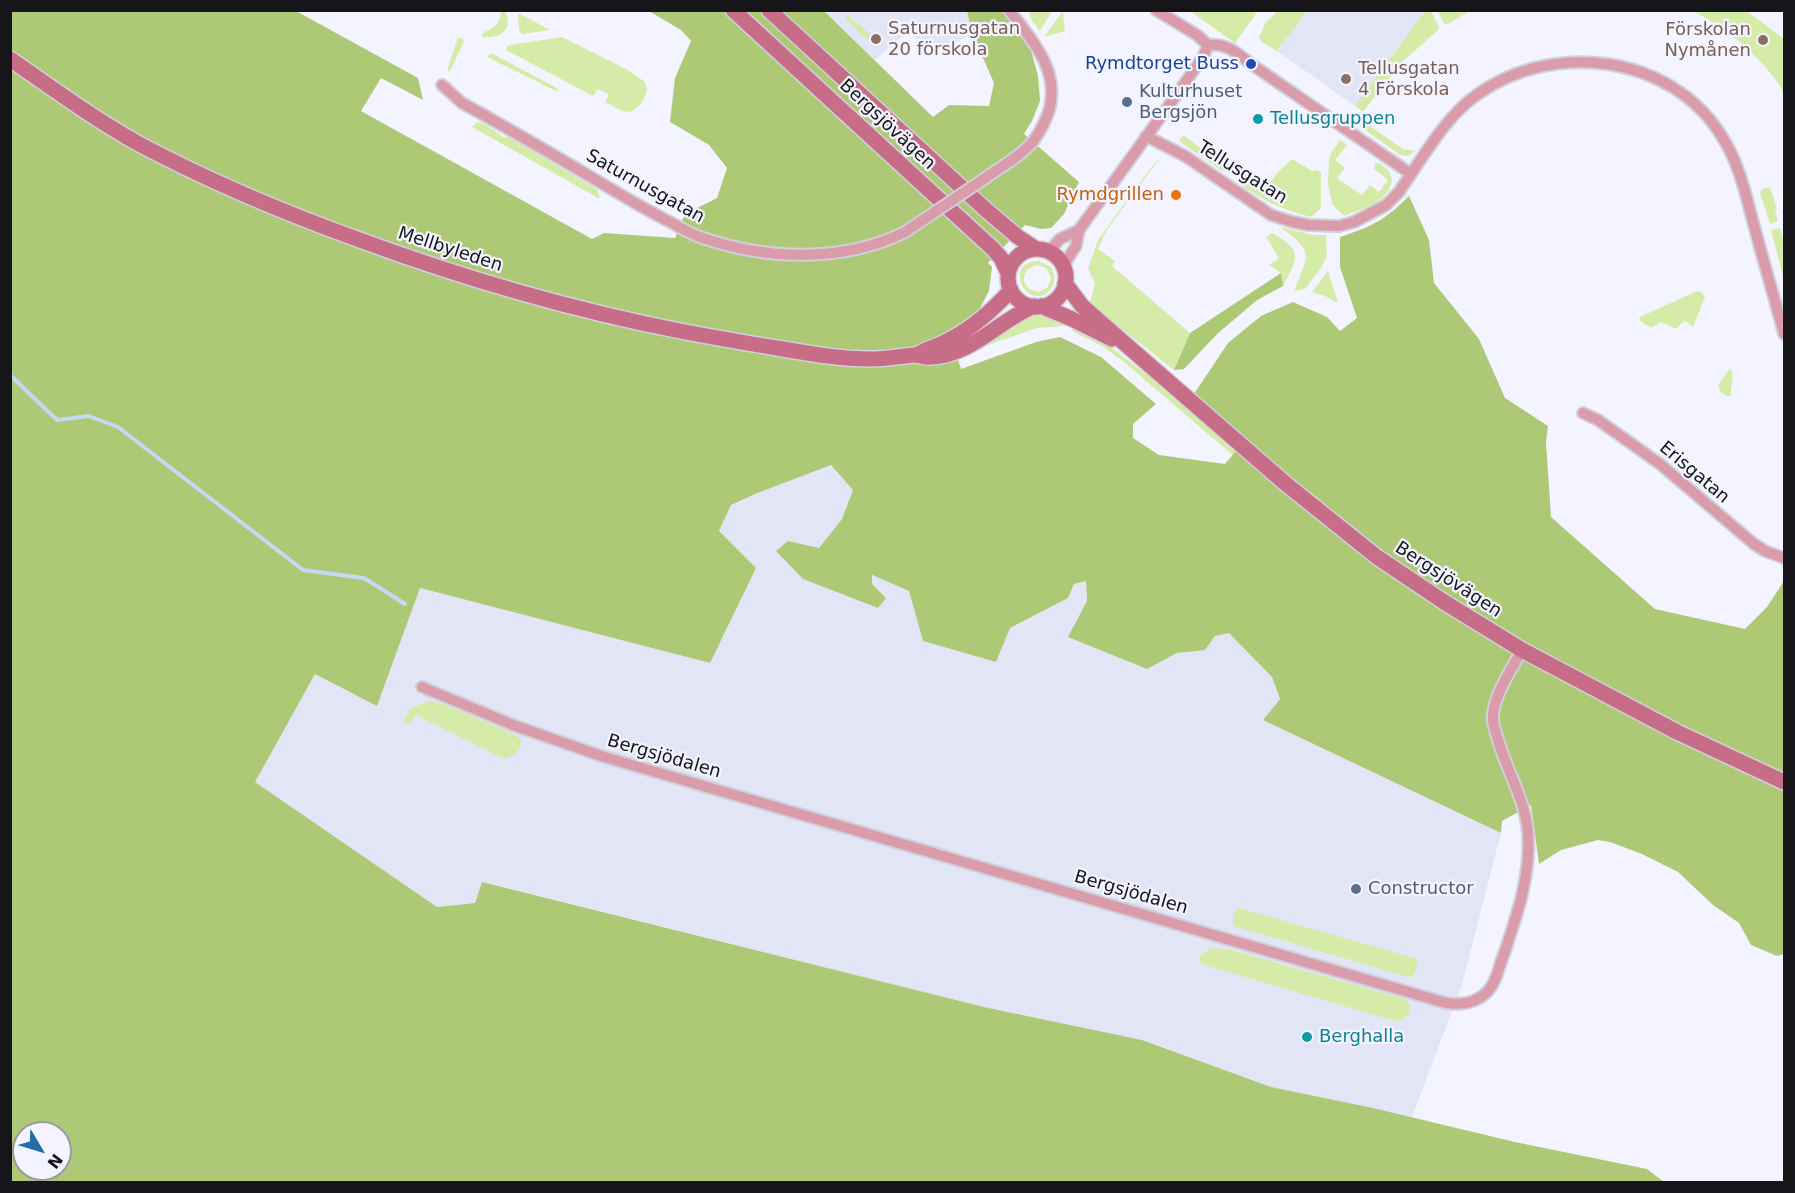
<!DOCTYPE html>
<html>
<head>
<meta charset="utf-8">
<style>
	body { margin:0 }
	#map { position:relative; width:1795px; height:1193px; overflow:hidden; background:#f3f4ff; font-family:"DejaVu Sans",sans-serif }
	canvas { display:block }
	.frame { position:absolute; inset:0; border:12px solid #16161a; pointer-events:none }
	.north { position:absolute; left:12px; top:1121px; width:60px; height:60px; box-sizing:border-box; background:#f3f4ff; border:2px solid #9b9ba3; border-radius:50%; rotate:128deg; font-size:16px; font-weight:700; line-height:24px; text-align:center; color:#16161a }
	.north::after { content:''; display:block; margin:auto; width:21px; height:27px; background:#256ea1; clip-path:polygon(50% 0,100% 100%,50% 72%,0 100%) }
</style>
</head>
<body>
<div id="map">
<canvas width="1795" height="1193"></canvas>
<div class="frame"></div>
<div class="north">N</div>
</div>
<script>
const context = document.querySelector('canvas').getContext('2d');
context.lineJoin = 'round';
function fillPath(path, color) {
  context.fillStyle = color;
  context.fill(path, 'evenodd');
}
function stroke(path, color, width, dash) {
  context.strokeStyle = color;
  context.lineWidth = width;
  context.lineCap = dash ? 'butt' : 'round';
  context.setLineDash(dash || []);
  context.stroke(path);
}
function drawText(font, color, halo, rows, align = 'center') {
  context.font = font + ' "DejaVu Sans",sans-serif';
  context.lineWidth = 4.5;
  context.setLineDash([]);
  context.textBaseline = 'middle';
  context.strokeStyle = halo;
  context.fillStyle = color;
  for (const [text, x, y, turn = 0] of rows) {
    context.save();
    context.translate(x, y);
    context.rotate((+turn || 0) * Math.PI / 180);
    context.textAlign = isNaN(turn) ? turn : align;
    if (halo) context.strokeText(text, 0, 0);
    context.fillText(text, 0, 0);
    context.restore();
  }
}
fillPath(new Path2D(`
	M824 11H967L972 33 954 44 927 45 907 32 875 60Z
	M1306 11H1425L1355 106 1277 51 1305 14Z
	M831 465 854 490 842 519 819 548 788 541 872 583V575L909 591 923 641 996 662 1010 628 1068 598 1074 584 1086 581 1087 601 1147 669 1177 653 1205 650 1215 636 1229 633 1272 677 1280 699 1263 720 1501 833 1461 988 1412 1117 1271 1087 1142 1040 984 1007 483 882 475 903 437 907 254 782 315 674 377 705 420 588 710 663 719 531 731 505 755 494Z`), '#e2e5f6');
fillPath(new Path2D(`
	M501 11H505C514 30 501 39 482 37V34C493 27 500 26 501 11Z
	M1029 11H1052L1040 31 1031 19Z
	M1190 11H1258L1235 43Z
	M1278 11H1306L1305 14 1277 51 1262 42 1259 37 1266 22Z
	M1425 11H1431L1439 27 1437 31 1402 62 1363 112 1355 106Z
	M1438 11H1470L1448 24H1444Z
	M1693 11H1747L1784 39V92C1762 57 1729 30 1693 11Z
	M1062 12H1063L1065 31 1044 37Z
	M518 14H520L550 30 522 34 519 30Z
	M848 15 872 36 868 40 845 19Z
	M458 37 464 40 463 44 450 71H447Z
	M562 37 628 70 645 82 647 91 642 103 631 112 622 111 605 102 609 94 598 89 593 96 506 50 507 46 510 45Z
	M491 53 555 87 559 91H556L487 57Z
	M1360 119 1403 149 1416 151 1407 156 1400 155 1354 122Z
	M477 122C486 123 496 132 505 138L507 136 593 187 597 190 600 199 472 127Z
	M1183 135 1229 169 1227 171H1222L1179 141Z
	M1340 140 1347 145 1335 160 1345 168 1337 178 1362 195 1370 185 1379 192 1388 180 1374 169 1375 163H1379L1388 170 1392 179C1390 202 1362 209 1344 216L1332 204 1328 183 1329 160 1331 153Z
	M1160 159 1146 176 1105 233 1098 249 1115 261 1112 266 1190 333 1174 370 1090 304 1095 283 1088 269 1098 240 1143 178 1154 164Z
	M1292 159 1312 171 1317 170 1321 172V208L1311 217C1281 209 1262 201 1237 182L1244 170 1267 187 1278 172Z
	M1770 187 1777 209 1775 210 1778 221 1770 224 1760 193 1762 189Z
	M1280 227 1313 235H1326L1327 256 1321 268 1305 289 1294 291C1308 254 1316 253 1280 227Z
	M1780 228 1784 243V280L1771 230Z
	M1272 233C1304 251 1298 257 1283 286L1281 273 1269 265 1279 258 1266 237Z
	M1039 261 1051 267C1055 274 1056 282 1051 289 1029 315 1000 262 1039 261ZM1037 265 1046 268 1051 277 1048 287 1039 292 1029 289C1020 279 1024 268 1037 265Z
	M1328 271 1338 303 1325 296 1312 292Z
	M1697 291 1701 292 1705 297 1693 327 1687 322 1684 321 1676 329 1661 322 1651 328 1639 320 1640 317Z
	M1031 315 1049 317 1066 322 1062 326 1037 328 971 351Z
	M1072 325 1108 345 1151 378 1314 519 1264 482 1124 362 1102 346 1076 333 1072 330Z
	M1730 368C1736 376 1730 386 1731 396H1728L1720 392 1718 385Z
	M428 701 443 704 516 735 521 740C522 751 514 756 504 759L416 715 410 724 403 721 410 709Z
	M1239 908 1418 959 1415 973 1412 977H1408L1237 927 1234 925C1232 919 1233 912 1239 908Z
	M1212 948 1231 950 1405 999 1410 1006 1409 1013 1402 1020 1395 1021 1201 964 1198 959 1203 953Z`), '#d5eca9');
fillPath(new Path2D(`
	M10 11H296L418 78 423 100 381 78 361 111 592 239 604 233 675 238 685 214 717 198 727 168 709 145 670 122 675 78 691 41 681 30 649 11H824L933 117 949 105 989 106 994 83 972 33 967 11H1002L1029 43 1038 76 1040 101 1032 121 1024 134 1079 182 1064 214 1051 228 1041 229 1025 225 988 263 992 267 989 291 978 312 951 336 961 369 1036 342 1060 337 1101 357 1156 404 1133 424V438L1159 455 1225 464 1246 439 1194 394 1228 343 1261 316 1293 302 1327 317 1340 331 1357 318 1340 267V237C1373 226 1384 221 1409 196L1429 240 1434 283 1479 339 1505 398 1548 426 1546 442 1551 517 1655 609 1745 629 1767 607 1784 581V954L1777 956 1751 945 1739 923 1713 905 1678 872 1642 854 1610 842 1598 840 1561 850 1539 864 1531 805 1502 821 1501 833 1263 720 1280 699 1272 677 1229 633 1215 636 1205 650 1177 653 1147 669 1068 637 1087 601 1086 581 1074 584 1068 598 1010 628 996 662 923 641 909 591 872 575V584L886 598 878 608 803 579 776 551 788 541 819 548 842 519 853 490 831 465 755 494 731 505 719 531 756 568 710 663 420 588 377 706 315 674 255 782 437 907 475 903 482 882 984 1007 1142 1040 1271 1087 1373 1108 1515 1142 1647 1169 1664 1182H11ZM24 1133H60V1169H24Z
	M1281 273 1283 286 1257 300 1217 334 1184 369 1174 370 1190 333Z`), '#aec976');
stroke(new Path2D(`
	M10 375 57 420 89 416 118 427 303 570 364 578 405 604`), '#c4d9f5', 4);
const street = new Path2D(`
	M442 85 462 103C508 128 552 154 596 180 621 195 646 210 672 223 681 228 691 234 700 237 765 260 843 263 905 232
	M1146 136 1185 156 1271 215 1293 222 1309 225 1339 226 1354 222 1386 205 1399 192 1411 174 1251 64C1237 53 1227 43 1208 45L1197 35 1156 10
	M1411 174C1430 146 1450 113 1478 94 1553 41 1670 54 1721 135 1741 166 1746 197 1756 233 1765 267 1775 300 1784 334
	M984 179C999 168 1016 159 1029 146 1038 137 1043 126 1048 114 1062 73 1033 41 1009 10
	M1048 252 1060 239 1079 230
	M1063 266 1076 246 1079 230 1175 97 1203 57 1208 45
	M1583 413 1598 420 1660 464 1754 544 1765 551 1784 558
	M422 687 513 725 601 756 1446 1003C1461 1005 1476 1004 1488 991 1497 981 1499 966 1504 954 1517 915 1531 875 1528 834 1526 802 1508 773 1499 743 1497 736 1494 728 1493 721 1491 698 1512 669 1522 650`);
const secondary = new Path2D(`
	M733 10 992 248 1001 258 1008 273
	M769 10 985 209 1018 237 1036 249
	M10 59C52 88 94 119 139 144 209 181 282 212 357 239 465 279 572 310 685 332 718 338 751 344 783 349 812 354 841 359 871 359 886 359 900 356 915 355 920 355 926 358 931 357 972 355 998 321 1034 306
	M1008 278a29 29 0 1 1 58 0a29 29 0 1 1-58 0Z
	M1065 283 1082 306 1131 349 1286 484 1377 557 1444 602 1522 650 1677 732 1784 782
	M1041 306 1072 319 1112 339
	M917 355C927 348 937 347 947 341 973 328 992 311 1011 290`);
stroke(street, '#d0d0da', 14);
stroke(secondary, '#d0d0da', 18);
stroke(street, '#da9bab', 10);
stroke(secondary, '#c76d87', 15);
const streetBridge = new Path2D(`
	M905 232 984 179`);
stroke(streetBridge, '#d0d0da', 14, []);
stroke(streetBridge, '#da9bab', 10);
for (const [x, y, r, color] of [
	[876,39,6,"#8d6e63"],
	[1763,40,6,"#8d6e63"],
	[1251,64,6,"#1a4fb4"],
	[1346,79,6,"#8d6e63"],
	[1127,102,6,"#5c6f8a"],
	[1258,119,6,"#0f9aa8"],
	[1176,195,6,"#e8710a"],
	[1356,889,6,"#5c6f8a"],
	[1307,1037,6,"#0f9aa8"]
]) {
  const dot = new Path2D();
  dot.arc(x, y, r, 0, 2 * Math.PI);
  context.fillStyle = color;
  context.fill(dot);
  stroke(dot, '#f3f4ff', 2);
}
drawText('18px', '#785e54', '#f3f4ff', [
	["Saturnusgatan",888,29],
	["20 förskola",888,50],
	["Förskolan",1751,30,"right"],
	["Nymånen",1751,51,"right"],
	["Tellusgatan",1358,69],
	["4 Förskola",1358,90]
], 'left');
drawText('18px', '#164399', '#f3f4ff', [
	["Rymdtorget Buss",1239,64]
], 'right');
drawText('18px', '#4e5e75', '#f3f4ff', [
	["Kulturhuset",1139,92],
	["Bergsjön",1139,113],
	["Constructor",1368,889]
], 'left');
drawText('18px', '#0d838f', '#f3f4ff', [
	["Tellusgruppen",1270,119],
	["Berghalla",1319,1037]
], 'left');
drawText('18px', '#16161a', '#f3f4ff', [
	["Bergsjövägen",887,125,43],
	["Tellusgatan",1242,173,32],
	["Saturnusgatan",645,187,29],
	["Mellbyleden",450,250,18],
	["Erisgatan",1694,473,40],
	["Bergsjövägen",1448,580,33],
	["Bergsjödalen",664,757,16],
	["Bergsjödalen",1131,893,16]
]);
drawText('18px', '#c56008', '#f3f4ff', [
	["Rymdgrillen",1164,195]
], 'right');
</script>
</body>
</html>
